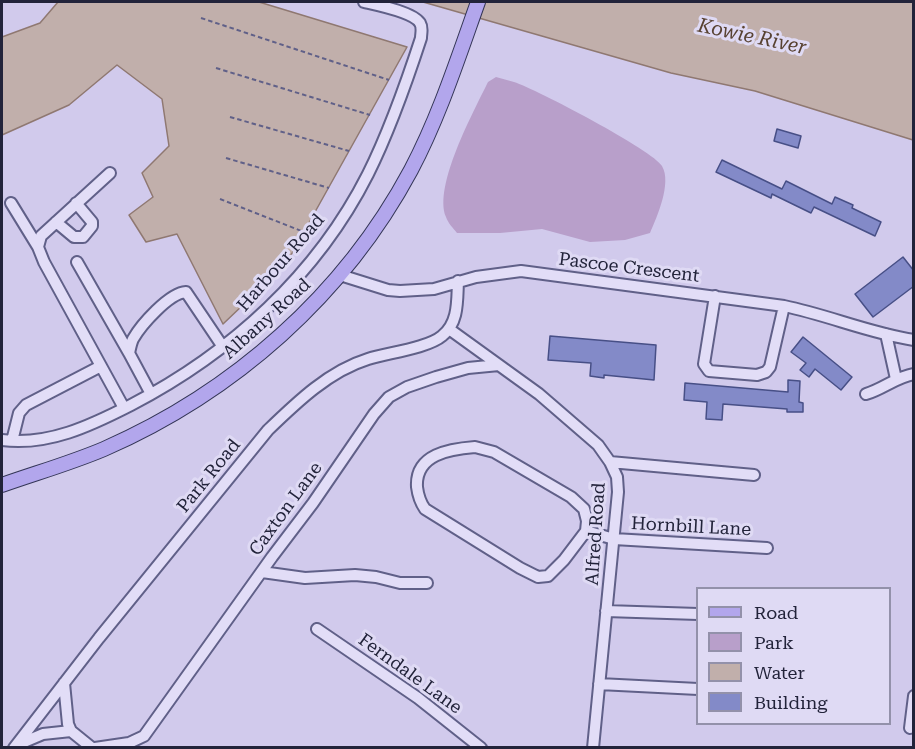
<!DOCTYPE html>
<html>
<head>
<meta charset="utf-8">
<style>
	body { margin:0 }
	#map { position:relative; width:915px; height:749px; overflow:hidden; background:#d1caec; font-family:"Roboto Serif",serif }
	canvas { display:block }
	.frame { position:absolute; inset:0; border:3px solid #22233a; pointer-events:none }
	.legend { position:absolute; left:696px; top:587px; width:195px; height:138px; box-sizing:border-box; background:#dfdaf4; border:2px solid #9391aa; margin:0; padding:8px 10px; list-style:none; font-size:18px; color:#22233a }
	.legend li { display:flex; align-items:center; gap:12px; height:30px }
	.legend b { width:30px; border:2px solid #9391aa }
</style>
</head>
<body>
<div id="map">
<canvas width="915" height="749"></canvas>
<div class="frame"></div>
<ul class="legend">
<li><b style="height:8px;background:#b2a6ec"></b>Road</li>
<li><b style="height:16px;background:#b89fca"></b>Park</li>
<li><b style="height:16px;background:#c1afab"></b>Water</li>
<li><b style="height:16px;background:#838ac8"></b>Building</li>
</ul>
</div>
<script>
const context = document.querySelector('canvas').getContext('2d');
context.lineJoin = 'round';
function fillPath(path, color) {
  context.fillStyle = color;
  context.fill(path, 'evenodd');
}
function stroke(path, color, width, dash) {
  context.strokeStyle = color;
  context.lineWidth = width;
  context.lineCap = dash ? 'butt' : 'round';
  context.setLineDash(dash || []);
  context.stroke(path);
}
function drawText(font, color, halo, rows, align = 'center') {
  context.font = font + ' "Roboto Serif",serif';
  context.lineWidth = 6;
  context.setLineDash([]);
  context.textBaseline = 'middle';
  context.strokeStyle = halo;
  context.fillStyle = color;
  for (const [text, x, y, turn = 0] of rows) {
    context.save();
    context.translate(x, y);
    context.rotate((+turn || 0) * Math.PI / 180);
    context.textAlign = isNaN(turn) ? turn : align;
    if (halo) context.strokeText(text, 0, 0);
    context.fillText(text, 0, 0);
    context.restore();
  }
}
fillPath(new Path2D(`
	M496 77C502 79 508 80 514 82 536 89 654 151 662 166 672 183 657 217 650 233L625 240 590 242 542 229 500 233H457C453 228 448 223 446 217 433 186 474 111 488 82Z`), '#b89fca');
const water = new Path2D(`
	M58 2H259L407 47 286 264 223 324 177 234 146 242 129 215 153 197 142 173 169 146 162 99 117 65 69 105 2 135V37L40 23Z
	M423 2H913V140L755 91 671 73Z`);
fillPath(water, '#c1afab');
stroke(water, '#8f7871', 1.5);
const building = new Path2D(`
	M777 129 801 136 798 148 774 141Z
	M722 160 782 189 786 181 832 204 835 197 853 205 852 208 881 222 875 236 814 207 811 213 772 194 771 198 716 172Z
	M903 257 914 271V286L873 317 855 294Z
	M550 336 656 345 654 380 604 375V378L590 376 591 363 548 360Z
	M803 337 852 377 841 390 815 369 809 377 800 370 806 363 791 352Z
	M788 380 800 381 799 402 803 403V412H787V409L723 404 722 420 706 419 707 402 684 400 685 383 788 392Z`);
fillPath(building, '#838ac8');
stroke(building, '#474f86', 1.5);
const minor = new Path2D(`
	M110 173 41 236 38 247 44 262 124 408
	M11 203 38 247
	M56 222 74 237H83L92 226V222L76 203
	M77 262 129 353
	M340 275 388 290 400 291 434 289 476 277 521 271 784 306C828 315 869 333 914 340
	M715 296 704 364 709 371 757 375 766 372 770 367 784 306
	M449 329 539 394 598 445 610 462 617 477 618 492 593 748
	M886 334 896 379
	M151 394 129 353C130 349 131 343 133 339 141 325 169 293 186 292L223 347
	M866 394C883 389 896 377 914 374
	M2 440C48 446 90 426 131 405 231 353 317 275 368 174 390 130 406 84 421 38 421 33 423 28 420 23 413 12 377 5 364 2
	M12 441 19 413 26 405 101 366
	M475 447 494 452 571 497 584 509 587 521 586 531 564 560 548 576 538 577 520 568 425 509C420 502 418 495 417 487 415 454 450 449 475 447Z
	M610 462 754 475
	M586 531 614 539 767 548
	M262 572 305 578 355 575 376 577 400 583H427
	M606 611 698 614
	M317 629 418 698 481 748
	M64 683 68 724 71 731 92 748
	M599 684 698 689
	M910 728 914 696
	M17 745 43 734 71 731
	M14 748 99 638 268 430C297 402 329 371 368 359 387 353 428 348 442 336 459 323 457 300 458 281
	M95 748 129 743 144 736 272 557 313 503 374 414 389 397 407 387 436 377 468 368 499 365`);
const major = new Path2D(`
	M2 485C36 473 71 463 104 449 234 392 344 295 411 170 439 117 458 58 478 2`);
stroke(minor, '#606088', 14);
stroke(major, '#333556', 16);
stroke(new Path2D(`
	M201 18 389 80
	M216 68 370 115
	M230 117 349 151
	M226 158 329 188
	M220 199 304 232`), '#606088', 2, [4.5, 3]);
stroke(minor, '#e2ddf7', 10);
stroke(major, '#b2a6ec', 14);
drawText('18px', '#22233a', '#dfdaf4', [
	["Harbour Road",281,263,-49],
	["Pascoe Crescent",629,268,7],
	["Albany Road",267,319,-42],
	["Park Road",209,476,-51],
	["Caxton Lane",286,509,-54],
	["Hornbill Lane",691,527,3],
	["Alfred Road",596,534,-86],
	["Ferndale Lane",410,674,36]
]);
drawText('italic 20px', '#584232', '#dfdaf4', [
	["Kowie River",752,37,12]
]);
</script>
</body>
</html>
